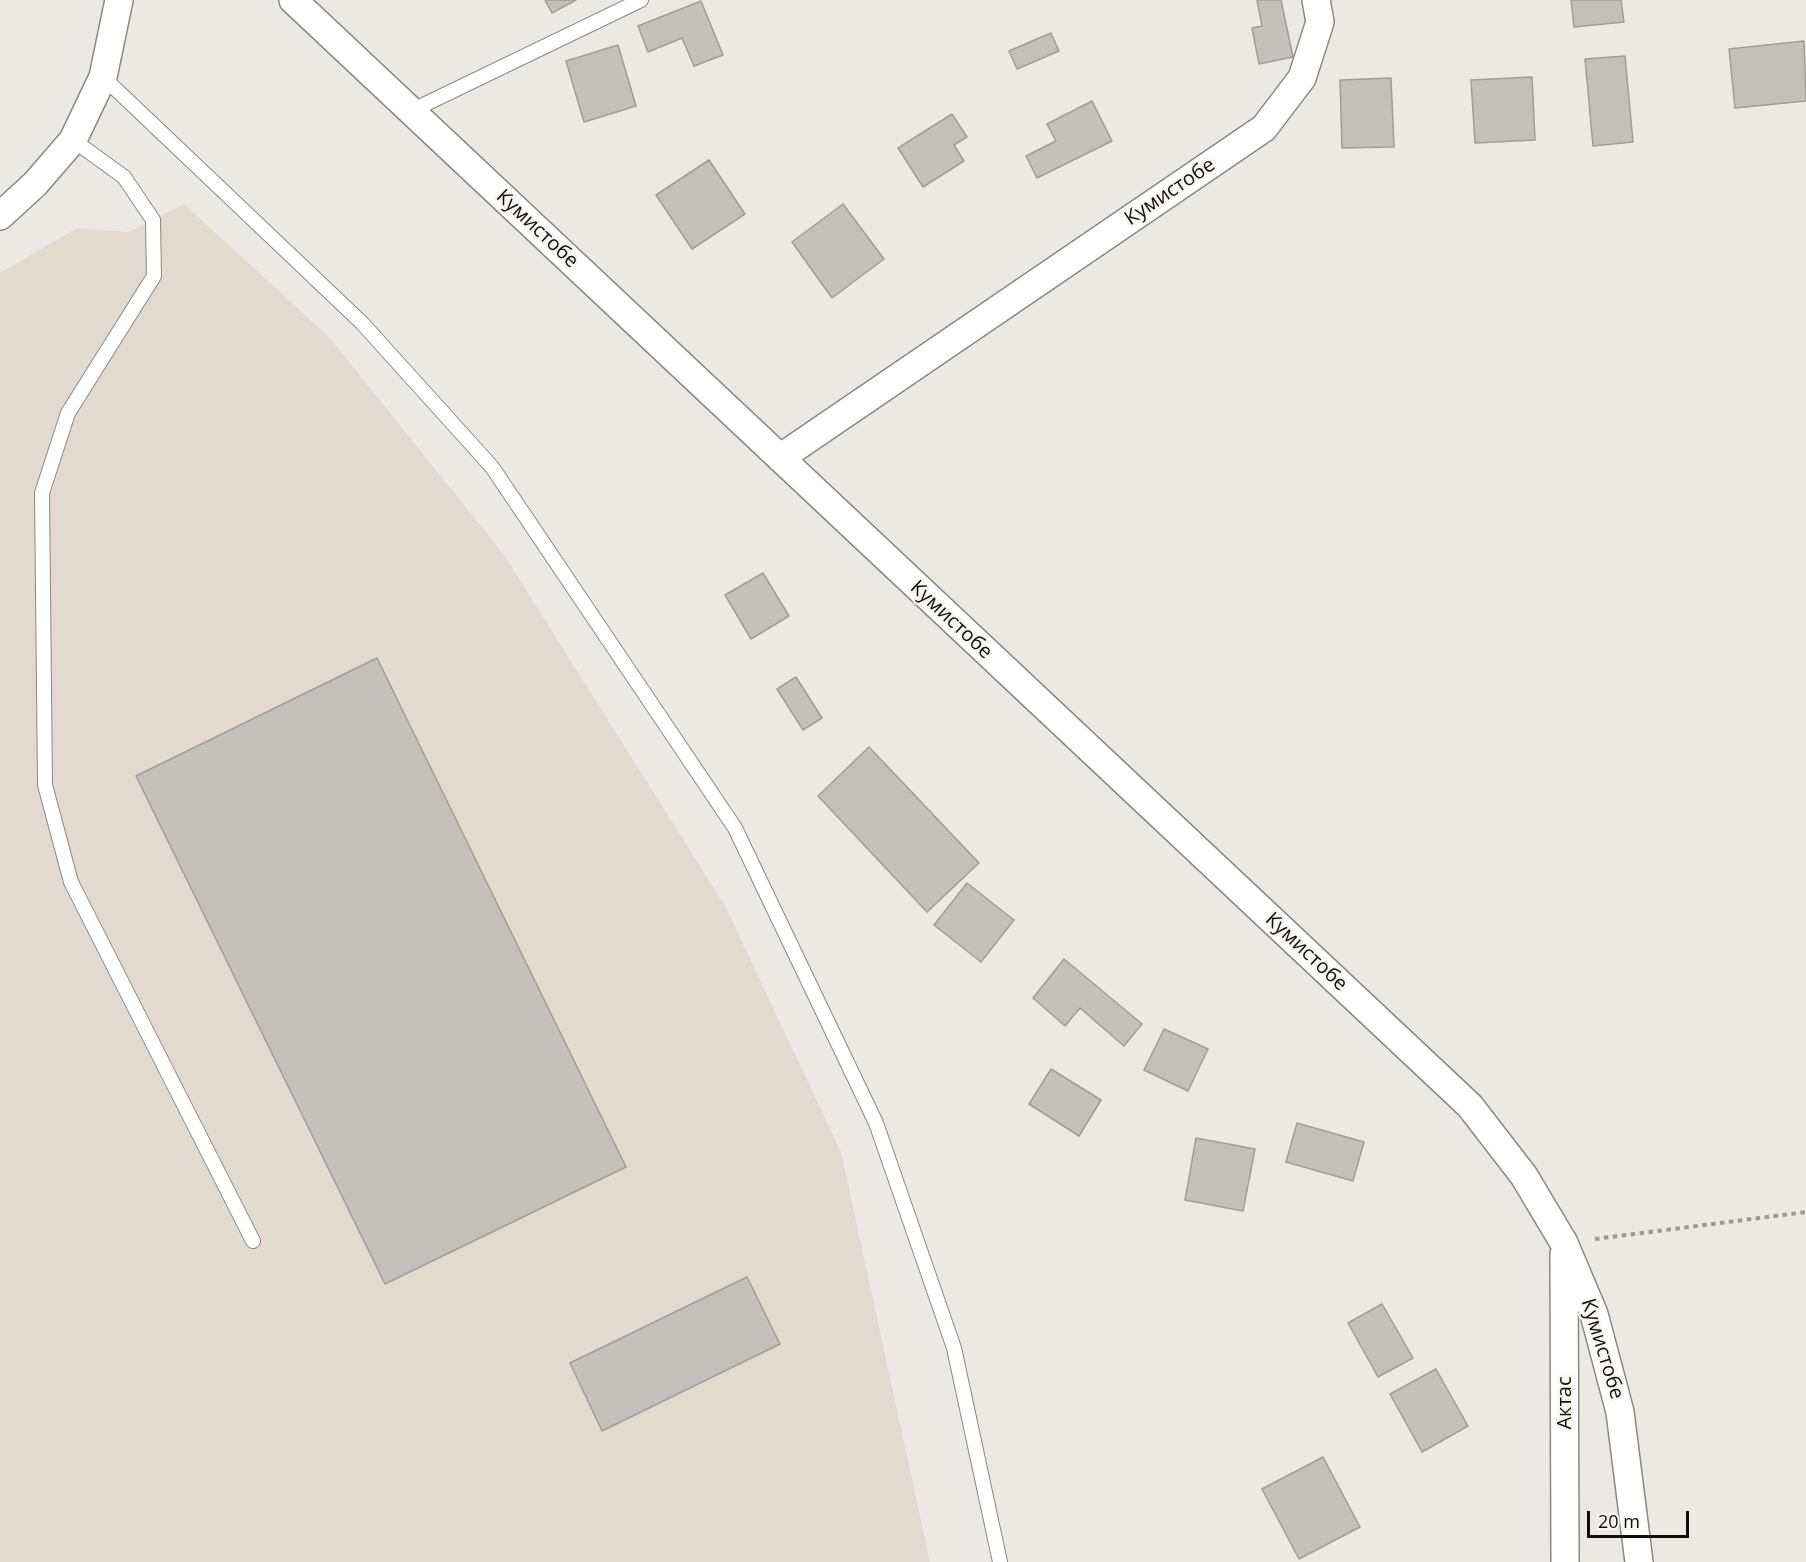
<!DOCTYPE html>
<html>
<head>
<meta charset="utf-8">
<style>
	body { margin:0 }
	#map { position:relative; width:1806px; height:1562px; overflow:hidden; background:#ece8e3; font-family:"Open Sans",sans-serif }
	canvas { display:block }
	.scale { position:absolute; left:1587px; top:1511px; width:102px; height:27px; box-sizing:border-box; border:3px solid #100e0d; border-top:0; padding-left:8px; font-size:18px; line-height:21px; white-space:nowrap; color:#100e0d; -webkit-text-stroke:4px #f9f5f0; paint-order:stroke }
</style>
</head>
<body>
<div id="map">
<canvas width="1806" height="1562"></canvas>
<div class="scale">20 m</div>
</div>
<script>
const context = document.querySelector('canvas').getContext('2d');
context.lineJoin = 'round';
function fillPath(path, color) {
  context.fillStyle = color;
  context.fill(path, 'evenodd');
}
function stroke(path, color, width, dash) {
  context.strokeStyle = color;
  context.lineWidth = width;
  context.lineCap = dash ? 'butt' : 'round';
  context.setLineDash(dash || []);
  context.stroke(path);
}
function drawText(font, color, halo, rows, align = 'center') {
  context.font = font + ' "Open Sans",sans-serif';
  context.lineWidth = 5;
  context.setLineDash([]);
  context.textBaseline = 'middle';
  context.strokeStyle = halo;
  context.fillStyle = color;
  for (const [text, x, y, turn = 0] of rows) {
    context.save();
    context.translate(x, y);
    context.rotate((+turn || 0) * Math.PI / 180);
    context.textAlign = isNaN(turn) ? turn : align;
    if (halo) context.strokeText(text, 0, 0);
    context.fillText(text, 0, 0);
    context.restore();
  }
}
fillPath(new Path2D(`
	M184 204 329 337 504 555 725 906 841 1152 930 1562H0V273L77 228 129 232Z`), '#e3dacf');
const building = new Path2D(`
	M545 0H576L552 13Z
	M1257 0H1281L1293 57 1259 64 1252 28 1262 26Z
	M1571 0H1621L1624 22 1574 27Z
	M701 1 723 55 694 66 682 38 648 52 638 26Z
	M1051 33 1059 51 1017 69 1009 51Z
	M1804 41 1806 101 1735 108 1729 49Z
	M618 45 636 106 584 122 566 61Z
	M1625 56 1633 142 1593 146 1585 59Z
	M1532 77 1535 140 1475 143 1471 80Z
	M1391 78 1394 147 1342 148 1340 80Z
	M1092 101 1112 141 1037 178 1026 156 1056 141 1047 124Z
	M952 114 967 137 954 145 964 161 923 187 898 148Z
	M709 160 745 214 692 249 656 195Z
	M843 204 884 259 832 298 792 242Z
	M763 573 789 616 751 639 725 595Z
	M377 658 626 1167 385 1284 136 776Z
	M796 677 822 718 803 730 777 689Z
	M869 747 979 863 927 912 818 796Z
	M967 883 1014 920 981 962 934 925Z
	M1064 959 1142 1024 1124 1046 1080 1008 1065 1026 1033 998Z
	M1164 1029 1208 1049 1188 1091 1144 1070Z
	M1051 1069 1101 1100 1079 1136 1029 1104Z
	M1297 1123 1364 1142 1353 1181 1286 1162Z
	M1196 1138 1255 1149 1243 1211 1185 1200Z
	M747 1277 780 1344 602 1431 570 1363Z
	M1382 1304 1413 1358 1378 1377 1348 1323Z
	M1436 1369 1468 1426 1422 1452 1390 1394Z
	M1323 1457 1360 1527 1299 1559 1262 1489Z`);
fillPath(building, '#c3bfba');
stroke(building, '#a09d98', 1.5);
const service = new Path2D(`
	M103 77 362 323 492 467 735 828 876 1123 954 1348 1000 1562
	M411 111 641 0
	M73 140 124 177 153 220 154 276 68 413 42 493 45 785 71 882 253 1241`);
const minor = new Path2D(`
	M293 0 1470 1106 1524 1176 1564 1243 1594 1314 1620 1412 1639 1562
	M0 216 35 184 73 140 103 77 119 0
	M780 458 1264 128 1302 78 1320 22 1316 0
	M1564 1254 1565 1562`);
stroke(service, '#8b8883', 16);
stroke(minor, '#8b8883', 30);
stroke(new Path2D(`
	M1595 1239 1806 1212`), '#9b9794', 4, [4.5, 4.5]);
stroke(service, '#fff', 14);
stroke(minor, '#fff', 27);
drawText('20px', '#100e0d', '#f9f5f0', [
	["Кумистобе",1170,192,-34],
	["Кумистобе",537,229,43],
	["Кумистобе",951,620,43],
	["Кумистобе",1306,952,43],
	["Кумистобе",1602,1349,73],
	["Актас",1565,1403,-90]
]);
</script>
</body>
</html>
